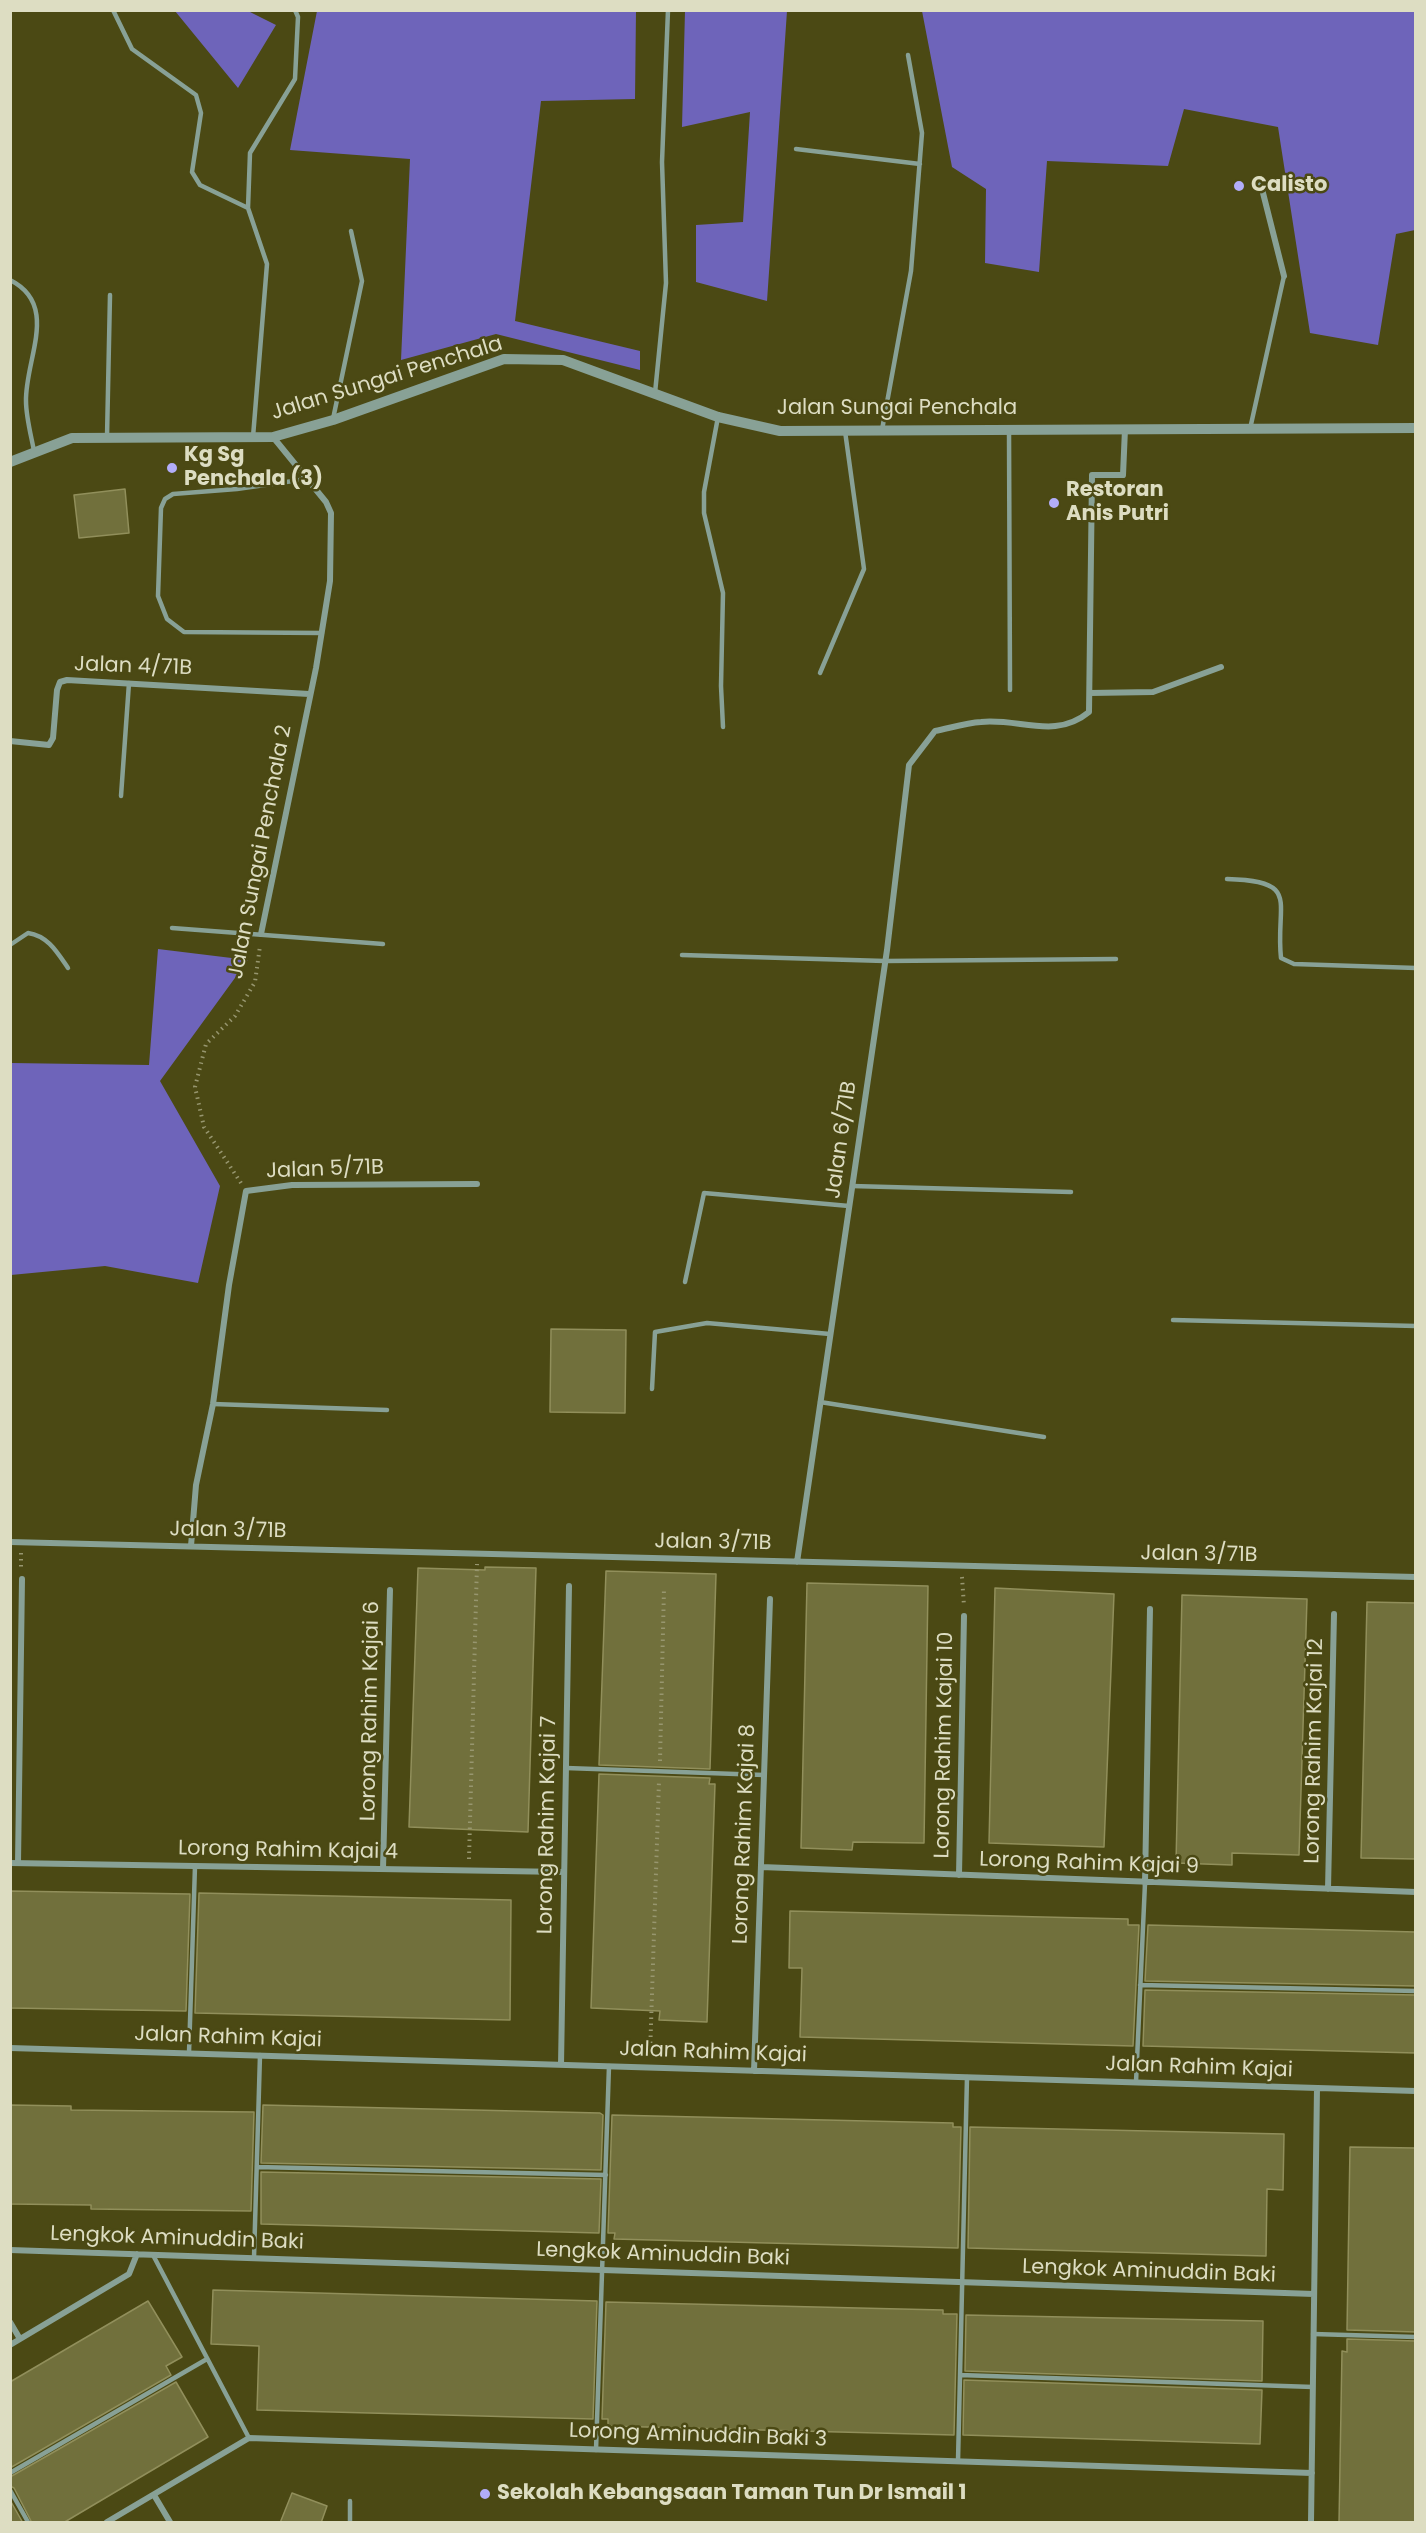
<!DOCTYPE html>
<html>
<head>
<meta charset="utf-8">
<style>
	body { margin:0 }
	#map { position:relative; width:1426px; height:2533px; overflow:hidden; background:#4b4914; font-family:Poppins,sans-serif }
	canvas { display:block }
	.frame { position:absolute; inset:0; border:12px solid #ddddc2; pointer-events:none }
</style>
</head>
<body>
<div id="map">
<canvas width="1426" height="2533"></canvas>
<div class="frame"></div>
</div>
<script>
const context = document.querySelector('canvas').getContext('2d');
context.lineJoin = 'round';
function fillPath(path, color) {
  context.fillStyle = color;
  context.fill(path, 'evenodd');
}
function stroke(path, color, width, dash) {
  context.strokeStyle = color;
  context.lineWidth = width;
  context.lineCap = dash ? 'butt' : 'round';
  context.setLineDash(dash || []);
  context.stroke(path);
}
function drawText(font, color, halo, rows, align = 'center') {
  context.font = font + ' Poppins,sans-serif';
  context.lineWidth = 5;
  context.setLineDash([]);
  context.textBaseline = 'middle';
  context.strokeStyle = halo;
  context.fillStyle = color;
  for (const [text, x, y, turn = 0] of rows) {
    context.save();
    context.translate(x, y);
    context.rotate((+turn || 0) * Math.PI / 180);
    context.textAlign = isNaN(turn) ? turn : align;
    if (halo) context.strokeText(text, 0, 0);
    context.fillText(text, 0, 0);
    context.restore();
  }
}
fillPath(new Path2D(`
	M175 11H248L276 25 238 88Z
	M317 11H636L635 99 541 101 515 321 640 351V370L496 334 401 360 410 159 290 150Z
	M685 11H787L767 301 696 282V225L743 222 750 112 682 127Z
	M922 11H1415V230L1396 234 1378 345 1310 333 1278 127 1184 109 1168 166 1047 161 1039 272 985 263 986 189 952 167Z
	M158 949 248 960 160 1081 220 1186 198 1283 105 1266 11 1275V1063L149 1065Z`), '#6e64ba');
const building = new Path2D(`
	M125 489 129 533 79 538 74 495Z
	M551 1329 626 1330 625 1413 550 1412Z
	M485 1567 536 1568 528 1832 409 1827 418 1568 485 1570Z
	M606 1571 716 1574 710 1769 599 1765Z
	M807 1583 928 1586 924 1843 853 1842 852 1850 801 1848Z
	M995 1588 1114 1594 1104 1847 989 1843Z
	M1182 1595 1307 1599 1299 1855 1232 1853V1865L1176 1863Z
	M1367 1602 1416 1603V1859L1361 1858Z
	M599 1774 710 1778 709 1784H715L707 2022 659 2020 660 2011 591 2008Z
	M10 1891 190 1894 186 2011 10 2008Z
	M199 1893 511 1900 510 2020 195 2013Z
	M790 1911 1128 1919V1925H1139L1133 2046 800 2037 802 1968H789Z
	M1148 1925 1416 1932V1986L1145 1981Z
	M1145 1990 1416 1995V2053L1143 2046Z
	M10 2105 71 2106V2110L254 2112 251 2211 91 2209V2205L10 2204Z
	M263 2105 600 2113 603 2115 601 2170 261 2163Z
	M612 2115 953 2123V2127H961L958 2248 614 2239 615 2233H608Z
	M970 2127 1284 2134 1283 2190 1267 2189 1266 2256 968 2248Z
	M1350 2147 1416 2148V2332L1347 2330Z
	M261 2172 601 2179 599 2233 261 2224Z
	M213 2290 597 2301 593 2419 257 2410 259 2346 211 2344Z
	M148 2301 182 2357 166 2366 171 2375 10 2468V2382Z
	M606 2302 943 2310V2314H957L954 2435 608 2426V2419H602Z
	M966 2315 1263 2321 1262 2381 965 2371Z
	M1347 2339 1416 2341V2523H1339L1342 2351 1347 2352Z
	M964 2380 1262 2390 1260 2444 963 2435Z
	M176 2382 208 2437 63 2523H32L14 2488 10 2486V2477Z
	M292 2493 327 2506 321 2523H280Z
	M10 2500 23 2523H10Z`);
fillPath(building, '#71703c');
stroke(building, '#918f5b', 1.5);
stroke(new Path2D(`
	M241 1183 204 1127 195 1087 206 1044 235 1016 255 982 260 946
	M21 1553V1569
	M962 1577 964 1606
	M660 1761 664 1588
	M469 1859 477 1564
	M650 2055 659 1781`), '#97966f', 4, [1.5, 4.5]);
stroke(new Path2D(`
	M113 10 132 49 196 95 201 113 192 172 200 185 248 208
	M796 149 920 164
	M10 280C60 305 25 359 26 401 26 417 31 435 34 451
	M655 393 666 283 662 162 668 10
	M718 417 704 492V513L723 593 721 686 723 727
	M333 419 362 281 351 231
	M1250 429 1284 276
	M882 430 911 271 922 133 908 55
	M1009 430 1010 690
	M107 437 110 295
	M253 437 267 264 248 208 250 153 295 79 298 17 295 10
	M307 479 237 489 173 494 165 499 161 508 158 596 167 619 184 632 322 633
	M820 673 864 569 845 431
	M121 796 129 683
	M1227 879C1302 881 1275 902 1281 958L1294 964 1416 968
	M172 928 383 944
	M10 945 28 933C48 936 57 952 68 968
	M682 955 885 961 1116 959
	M852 1186 1071 1192
	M685 1282 704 1193 849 1206
	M1173 1320 1416 1326
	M652 1389 655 1332 707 1323 830 1334
	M820 1402 1044 1437
	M213 1404 387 1410
	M566 1768 764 1775
	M1140 1985 1416 1991
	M189 2053 195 1866
	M1136 2082 1145 1883
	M257 2167 606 2175
	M153 2255 249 2438
	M254 2258 260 2055
	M1313 2334 1416 2337
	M960 2375 1313 2387
	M596 2450 609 2066
	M958 2461 967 2077
	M10 2473 207 2359
	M10 2490 28 2522
	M350 2501V2522`), '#88a196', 4.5);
stroke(new Path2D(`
	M1261 185 1284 276
	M1090 693 1153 692 1221 667
	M10 741 49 745 53 738 57 690 60 682 67 680 309 694
	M261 934 316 668 330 581 331 513 326 502 273 437
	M10 1542 1416 1577
	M191 1546 196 1485 213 1404 229 1285 246 1191 292 1185 477 1184
	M797 1562 887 950 909 765 935 731C950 728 966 723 981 722 1020 718 1055 740 1089 712L1092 475H1123L1125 429
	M10 1863 564 1872
	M18 1863 22 1579
	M761 1867 1416 1892
	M383 1869 390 1590
	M959 1875 964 1616
	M1145 1883 1150 1609
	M1328 1889 1334 1614
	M10 2048 1416 2091
	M561 2065 569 1586
	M754 2071 770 1599
	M10 2250 1314 2294
	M10 2322 20 2339
	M10 2345 129 2274 137 2254
	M154 2495 170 2522
	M107 2522 249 2438 1312 2473
	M1311 2522 1317 2088`), '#88a196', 6);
stroke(new Path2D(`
	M10 462 72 438 273 437 333 420 504 359 563 360 718 417 780 431 1416 428`), '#88a196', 10);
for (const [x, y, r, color] of [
	[1239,186,6,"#b2adf9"],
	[172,468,6,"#b2adf9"],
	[1054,503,6,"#b2adf9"],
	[485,2494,6,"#b2adf9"]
]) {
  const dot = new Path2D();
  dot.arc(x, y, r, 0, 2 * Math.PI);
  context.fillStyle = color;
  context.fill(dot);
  stroke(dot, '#4b4914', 2);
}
drawText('bold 21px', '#ddddc2', '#4b4914', [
	["Calisto",1251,186],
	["Kg Sg",184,456],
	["Penchala (3)",184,480],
	["Restoran",1066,491],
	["Anis Putri",1066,515],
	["Sekolah Kebangsaan Taman Tun Dr Ismail 1",497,2494]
], 'left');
drawText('21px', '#ddddc2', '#4b4914', [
	["Jalan Sungai Penchala",387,379,-17],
	["Jalan Sungai Penchala",897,409],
	["Jalan 4/71B",133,667,2],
	["Jalan Sungai Penchala 2",261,852,-79],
	["Jalan 6/71B",842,1140,-82],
	["Jalan 5/71B",325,1170,-2],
	["Jalan 3/71B",228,1531,1],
	["Jalan 3/71B",713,1543,1],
	["Jalan 3/71B",1199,1555,1],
	["Lorong Rahim Kajai 6",371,1711,-89],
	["Lorong Rahim Kajai 10",945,1745,-89],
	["Lorong Rahim Kajai 12",1315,1751,-89],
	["Lorong Rahim Kajai 7",548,1825,-89],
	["Lorong Rahim Kajai 8",745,1834,-88],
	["Lorong Rahim Kajai 4",288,1851,1],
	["Lorong Rahim Kajai 9",1089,1864,2],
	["Jalan Rahim Kajai",228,2038,2],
	["Jalan Rahim Kajai",713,2053,2],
	["Jalan Rahim Kajai",1199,2068,2],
	["Lengkok Aminuddin Baki",177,2239,2],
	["Lengkok Aminuddin Baki",663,2255,2],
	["Lengkok Aminuddin Baki",1149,2272,2],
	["Lorong Aminuddin Baki 3",698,2436,2]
]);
</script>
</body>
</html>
